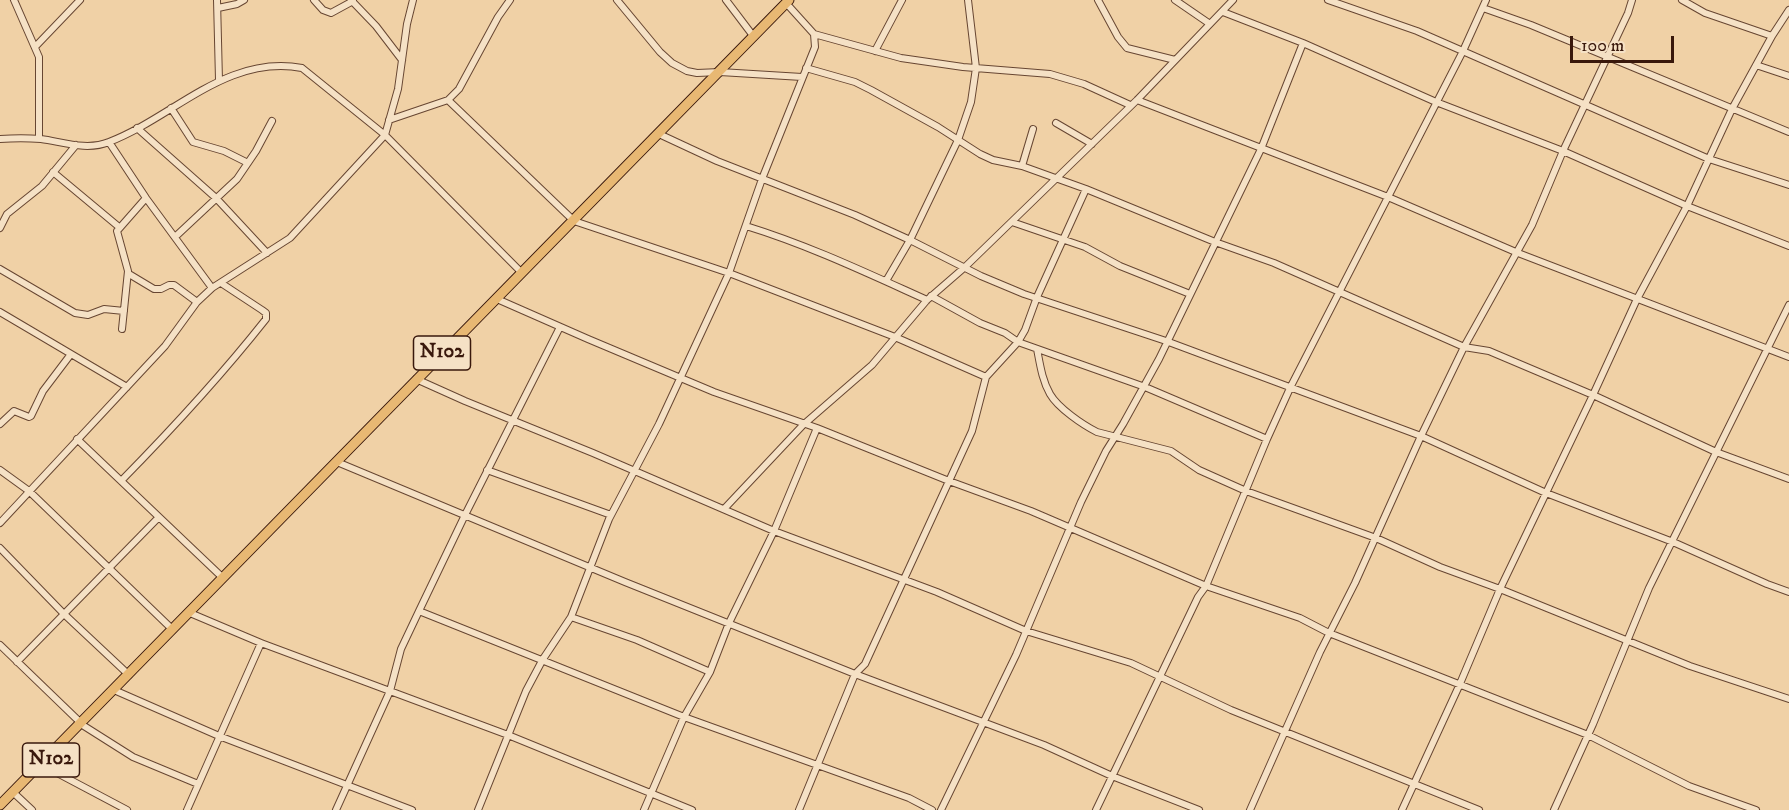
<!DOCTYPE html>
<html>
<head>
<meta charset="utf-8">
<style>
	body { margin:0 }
	#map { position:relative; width:1789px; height:810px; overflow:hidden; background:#f0d1a6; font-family:"IM FELL DW Pica",serif }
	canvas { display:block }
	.scale { position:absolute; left:1570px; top:36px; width:104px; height:27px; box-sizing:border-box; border:3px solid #39180c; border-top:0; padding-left:8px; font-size:18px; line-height:21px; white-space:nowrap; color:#39180c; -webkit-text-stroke:4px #f5e1c5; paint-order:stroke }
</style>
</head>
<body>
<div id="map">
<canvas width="1789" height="810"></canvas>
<div class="scale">100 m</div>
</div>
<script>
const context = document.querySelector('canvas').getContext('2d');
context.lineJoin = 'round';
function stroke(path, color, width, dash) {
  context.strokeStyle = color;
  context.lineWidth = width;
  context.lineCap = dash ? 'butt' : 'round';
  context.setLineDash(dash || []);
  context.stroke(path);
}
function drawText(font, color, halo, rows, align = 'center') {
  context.font = font + ' "IM FELL DW Pica",serif';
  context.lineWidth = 4.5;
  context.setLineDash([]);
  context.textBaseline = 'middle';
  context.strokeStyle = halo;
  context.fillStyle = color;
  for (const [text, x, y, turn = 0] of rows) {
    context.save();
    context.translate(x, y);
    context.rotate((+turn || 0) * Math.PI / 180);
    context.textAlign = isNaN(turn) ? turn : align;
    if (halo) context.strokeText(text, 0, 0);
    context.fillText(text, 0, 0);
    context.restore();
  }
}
const street = new Path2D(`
	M14 0 39 57V139
	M217 0 219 80
	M314 0 323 10 331 13 353 1
	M351 0 376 26 402 60
	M617 0 660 52 672 63 687 71 697 73 720 72 802 77
	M726 0 754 37
	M1098 0 1118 37 1127 48 1175 60
	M1175 0 1210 24
	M1328 0 1417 31 1709 159 1789 185
	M1682 0 1705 13 1772 36
	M218 8 237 4 244 0
	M1483 8 1531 25 1789 132
	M1223 12 1303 43 1436 102 1563 151 1687 206 1789 246
	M814 34 901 58 963 67 1050 74 1084 84 1130 105
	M35 47 80 0
	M875 51 902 0
	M1756 65 1789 76
	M806 68 855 82 871 90 938 127 980 154 993 160 1022 166 1086 189 1215 242 1274 263 1464 347 1489 351 1593 395 1716 452 1789 479
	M448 100 574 221 729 273 895 337 986 377
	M1137 100 1388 197 1518 253 1789 357
	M171 108 193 142 224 151 248 163
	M389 120 448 100 459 89 498 17 510 0
	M1056 123 1092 144
	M137 128 216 198 267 253
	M659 134 717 161 855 215 910 240 981 276 1024 294 1166 341 1421 436 1546 493 1673 542 1767 584 1789 592
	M0 139C14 138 28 138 41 139 63 142 87 151 109 142 174 117 227 54 302 68L385 135 522 273
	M109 142 146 198 212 288
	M1022 166 1033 129
	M53 172 119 227
	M1012 222 1085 247 1120 266 1190 294
	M746 226C808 245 867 273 927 300
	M0 228 7 214 42 186 76 145
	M175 237 237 179 256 151 272 121
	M0 269 75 313 88 315 104 309 124 311
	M129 274 154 289H161L169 285H174L197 302
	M886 281 910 240 958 140 971 102 976 68 968 0
	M931 296 980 323 1005 333 1018 342 1145 387 1267 439
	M497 299 588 339 714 392 817 428 949 481 1031 511 1206 586 1300 618 1329 633 1588 735 1689 786 1756 810
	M0 312 127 387
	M122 329 128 271 117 231 146 198
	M1037 349C1040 364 1042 380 1050 394 1058 408 1083 425 1097 432L1171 451 1199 470 1246 491 1376 538 1440 567 1500 589 1690 666 1789 699
	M416 379 465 401 593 453 774 531 937 592 1026 631 1131 663 1231 710 1479 810
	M0 424 14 411 29 417 31 416 43 391 71 354
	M77 439 223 578
	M337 462 625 582 855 674 1044 745 1112 776 1199 810
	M0 470 29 491 173 630
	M487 470 611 515
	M121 481C172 429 221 376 266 319V313L262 310 221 283
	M724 509 803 425 872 365 927 300 965 267 1137 100 1233 0
	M0 523 165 346 197 302 212 288 290 238 385 135 398 89 407 24 413 0
	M0 548 64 614 129 675
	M419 611 684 717 909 798 932 810
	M190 613 261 643 508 735 692 810
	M571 617 637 640 710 672
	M0 645 84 726 133 757 198 784
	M17 662 159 517
	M114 690 219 736 412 810
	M44 766 127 810
	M16 795 32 810
	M187 810 261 643
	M336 810 390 691 401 649 419 611 465 515 560 327
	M478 810 526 691 543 659 571 617 609 519 659 424 729 273 762 179 815 47 814 34 786 3
	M644 810 684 717 710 672 729 623 774 531 817 428
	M799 810 855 674 865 664 972 431 986 377 1018 342 1025 330 1037 297 1086 189
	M941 810 1016 655 1081 502 1106 451 1123 424 1159 359 1261 149 1303 43
	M1096 810 1198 597 1206 586 1267 439 1291 386 1463 51 1486 0
	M1250 810 1320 652 1355 583 1421 436 1464 347 1532 225 1563 151 1628 13 1632 0
	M1402 810 1459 686 1500 589 1593 395 1637 299 1687 206 1732 109 1772 36 1789 10
	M1554 810 1593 724 1649 588 1789 305`);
const primary = new Path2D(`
	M0 805 789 0`);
stroke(street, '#674632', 8);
stroke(primary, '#39180c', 11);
stroke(street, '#f5e1c5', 6);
stroke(primary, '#e8b873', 9);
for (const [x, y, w] of [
	[442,353,57],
	[51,760,57]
]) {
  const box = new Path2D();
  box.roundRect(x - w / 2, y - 17, w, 34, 4.5);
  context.fillStyle = '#f5e1c5';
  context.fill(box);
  stroke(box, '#39180c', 1.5);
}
drawText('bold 20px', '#39180c', null, [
	["N102",442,353],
	["N102",51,760]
]);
</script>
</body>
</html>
